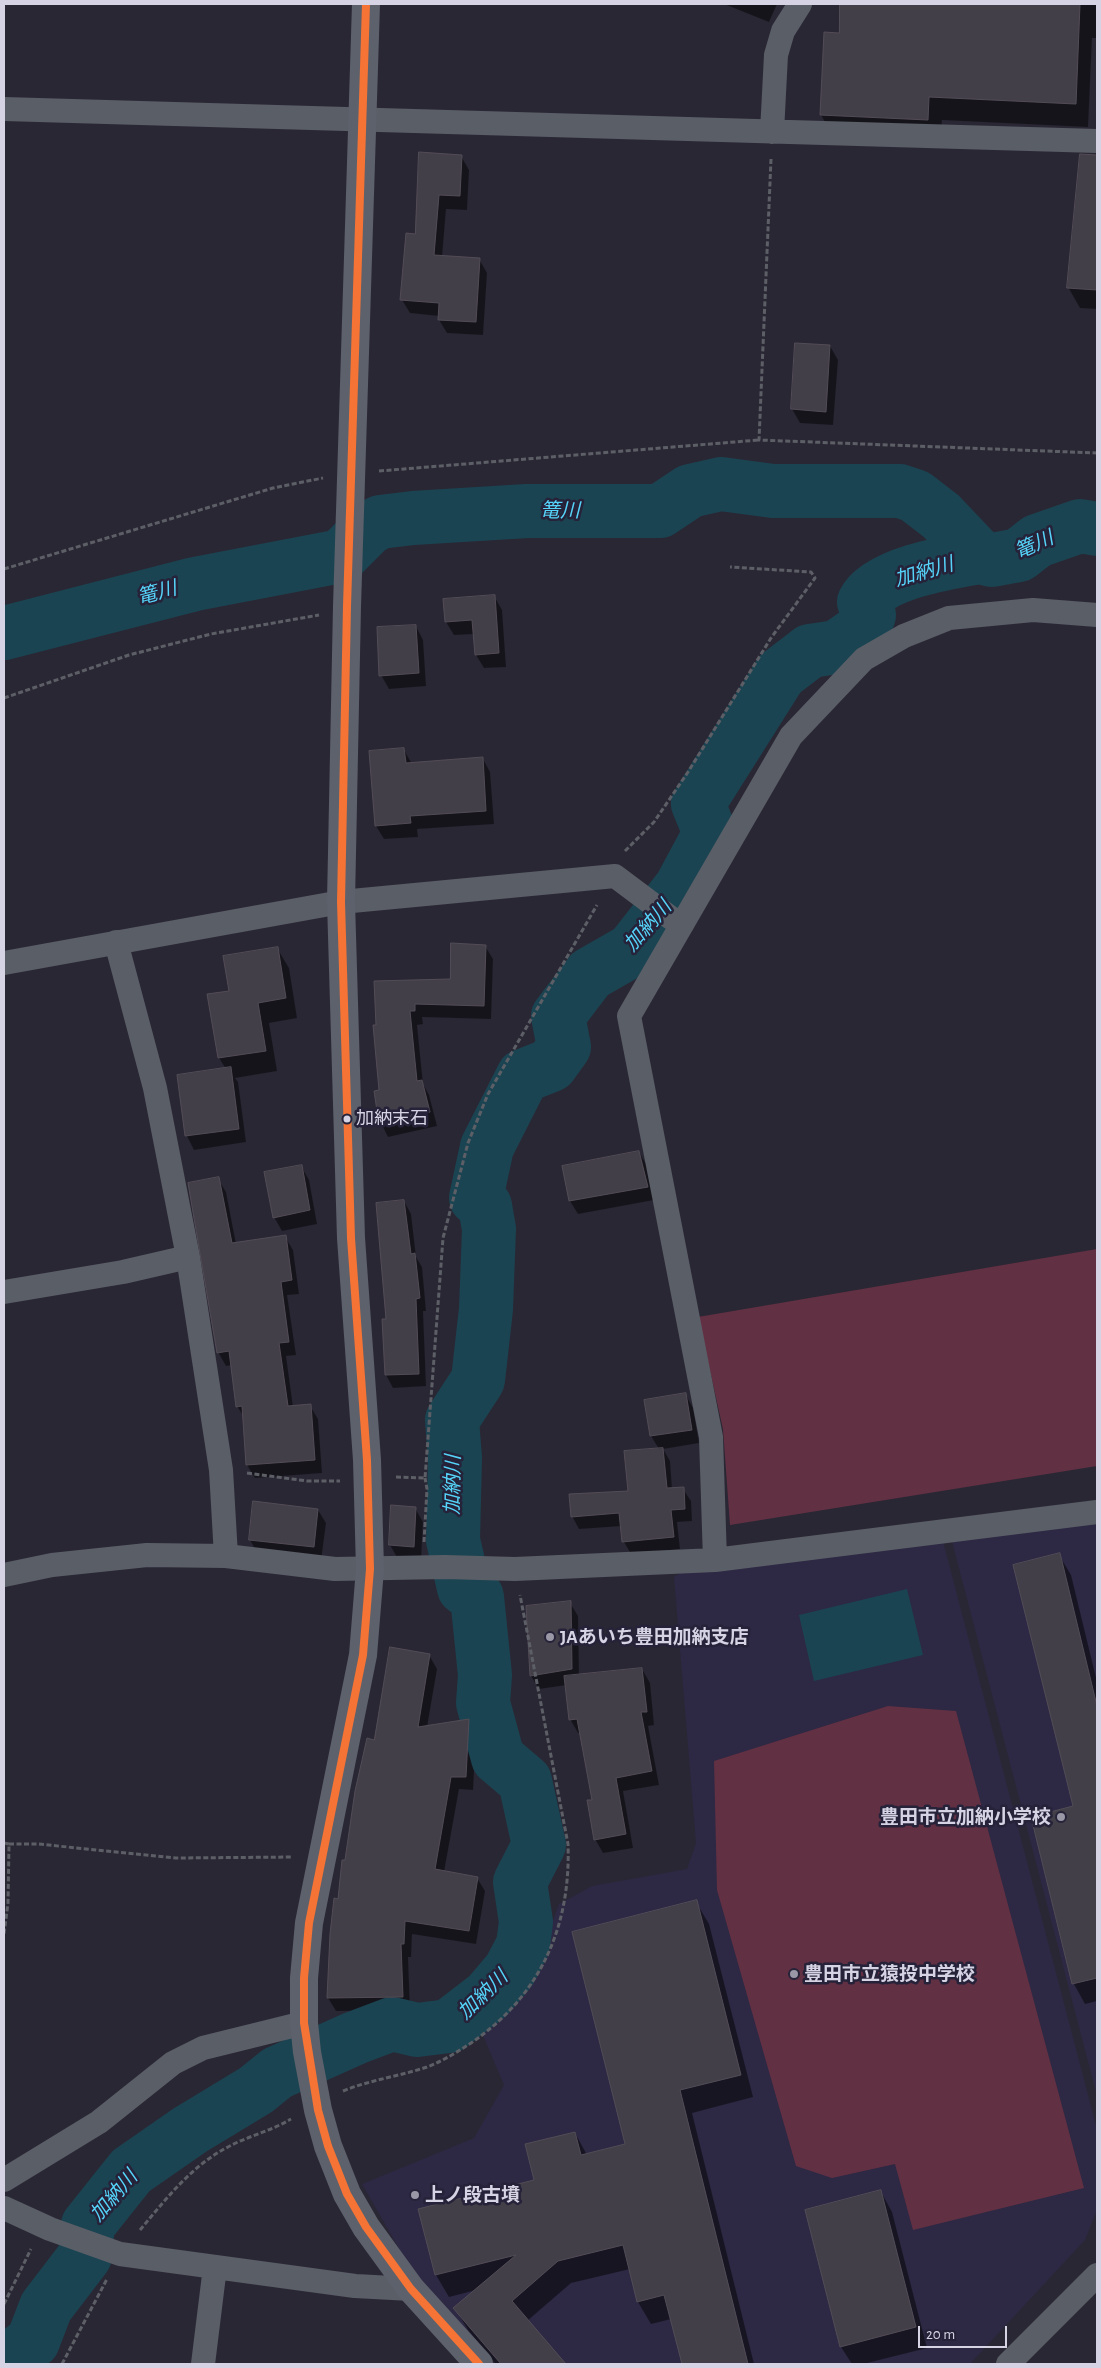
<!DOCTYPE html>
<html>
<head>
<meta charset="utf-8">
<style>
	body { margin:0 }
	#map { position:relative; width:1101px; height:2368px; overflow:hidden; background:#2a2734; font-family:"Alegreya Sans",sans-serif }
	canvas { display:block }
	.frame { position:absolute; inset:0; border:5px solid #d6d4e4; pointer-events:none }
	.scale { position:absolute; left:918px; top:2326px; width:89px; height:22px; box-sizing:border-box; border:2px solid #d6d4e4; border-top:0; padding-left:6px; font-size:15px; line-height:18px; white-space:nowrap; color:#d6d4e4; -webkit-text-stroke:4px #262239; paint-order:stroke }
</style>
</head>
<body>
<div id="map">
<canvas width="1101" height="2368"></canvas>
<div class="frame"></div>
<div class="scale">20 m</div>
</div>
<script>
const context = document.querySelector('canvas').getContext('2d');
context.lineJoin = 'round';
function fillPath(path, color) {
  context.fillStyle = color;
  context.fill(path, 'evenodd');
}
function stroke(path, color, width, dash) {
  context.strokeStyle = color;
  context.lineWidth = width;
  context.lineCap = dash ? 'butt' : 'round';
  context.setLineDash(dash || []);
  context.stroke(path);
}
function drawText(font, color, halo, rows, align = 'center') {
  context.font = font + ' "Alegreya Sans","Noto Sans JP",sans-serif';
  context.lineWidth = 5;
  context.setLineDash([]);
  context.textBaseline = 'middle';
  context.strokeStyle = halo;
  context.fillStyle = color;
  for (const [text, x, y, turn = 0] of rows) {
    context.save();
    context.translate(x, y);
    context.rotate((+turn || 0) * Math.PI / 180);
    context.textAlign = isNaN(turn) ? turn : align;
    if (halo) context.strokeText(text, 0, 0);
    context.fillText(text, 0, 0);
    context.restore();
  }
}
fillPath(new Path2D(`
	M1097 1522V2096L951 1538Z
	M943 1541 1097 2129V2210L1085 2240 970 2364H497L410 2268 362 2184 474 2138 504 2085 481 2031 520 1998 542 1950 559 1904 592 1886 687 1869 696 1843 674 1577 692 1565Z`), '#2d2843');
fillPath(new Path2D(`
	M1097 1249V1466L730 1525 723 1429 698 1317Z
	M888 1706 956 1711 1084 2188 913 2230 895 2164 832 2178 796 2166 717 1890 714 1761Z`), '#623043');
fillPath(new Path2D(`
	M907 1589 923 1655 814 1681 799 1615Z`), '#1b4452');
fillPath(new Path2D(`
	M724 4H777L769 22Z
	M841 4H1097V38H1092L1088 127 942 120 940 143 834 138 821 115 841 34Z
	M420 154 461 156 469 170 467 210 446 209 442 257 479 259 487 273 483 335 447 333 439 320V316L410 313 402 300 416 236Z
	M1080 168 1097 170V309L1080 308 1068 287Z
	M796 344 830 346 838 360 833 425 800 423 792 409Z
	M494 596 502 610 506 667 484 668 476 655 474 634 454 635 446 622Z
	M416 626 423 640 426 686 389 689 381 675Z
	M404 750 412 764 483 759 490 772 494 824 417 829 418 837 384 839 376 826Z
	M485 946 493 959 491 1019 422 1017 423 1024 417 1025 423 1084 429 1095 437 1126 388 1137 381 1123V1091L374 1026 451 981Z
	M277 948 289 968 297 1018 269 1023 277 1071 235 1078 238 1082 246 1142 194 1150 187 1136 178 1076 226 1069 219 1058 209 995 231 992Z
	M639 1152 647 1166 654 1200 578 1214 570 1201Z
	M301 1166 309 1180 317 1224 282 1231 274 1217Z
	M218 1179 226 1192 236 1244 285 1237 293 1250 299 1294 287 1295 296 1355 286 1356 293 1407 310 1406 318 1419 322 1473 255 1478 247 1465 244 1417 237 1406 232 1365 226 1366 218 1352Z
	M404 1201 411 1214 416 1257 422 1267 426 1311H423L426 1386 393 1388 386 1375 388 1320Z
	M686 1395 693 1408 699 1443 663 1449 670 1461 672 1489H683L691 1501 692 1521 677 1522 680 1549 631 1554 624 1542 622 1526 579 1529 572 1516 629 1492 659 1449 651 1436Z
	M254 1503 318 1510 326 1523 321 1561 258 1554 250 1540Z
	M393 1507 415 1508 423 1522 421 1560 398 1559 390 1545Z
	M1059 1555 1071 1575 1097 1682V2001L1085 2004 1074 1984 1075 1807Z
	M570 1603 578 1616 579 1676 642 1669 650 1683 654 1725 648 1726 659 1785 623 1791 633 1848 603 1853 595 1839 593 1801 581 1733H578L570 1719 567 1685 539 1689 531 1676Z
	M429 1655 437 1669 427 1727 468 1721 476 1734 473 1790 459 1789 444 1872 477 1878 485 1891 476 1944 412 1934 411 1957H408L410 2010 336 2011 328 1998 339 1900 346 1861 375 1742Z
	M696 1902 709 1924 753 2097 692 2113 754 2364H683L671 2319 651 2324 638 2302 630 2269 571 2283 527 2321 564 2364H496L468 2330 455 2308 476 2290 449 2297 436 2275 420 2210 536 2181 575 2133 587 2155 627 2145Z
	M881 2192 892 2212 927 2348 863 2364H852L841 2347Z`), '#0007');
stroke(new Path2D(`
	M4 633 195 584 341 556 368 529 380 522 413 518 527 511H660L690 491 721 484 773 491H900L915 496 941 516 980 557 992 560 1019 555 1037 541 1080 526 1097 529
	M4 2364 33 2341 46 2307 85 2256 88 2225 131 2171 190 2130 256 2090 277 2073 355 2038 392 2024 417 2030 449 2026 488 1996 510 1970 523 1945 526 1922 520 1882 539 1845 525 1781 498 1758 483 1703 485 1675 477 1597 464 1588 453 1540 455 1458 452 1420 478 1380 486 1309 489 1229 485 1206 476 1198 487 1147 523 1076 551 1065 564 1047 558 1016 590 974 632 950 681 887 710 833 698 804 780 674 810 651 837 647 864 628 869 615 864 602C878 573 950 562 980 557`), '#1b4452', 54);
const building = new Path2D(`
	M840 4H1080L1076 104 929 97 928 120 820 115 824 32 839 33Z
	M419 152 462 155 460 196 439 195 434 255 480 258 476 322 438 320 439 303 400 300 406 233 415 234Z
	M1080 154 1097 155V290L1067 288Z
	M795 343 830 345 826 412 791 409Z
	M495 595 499 653 475 655 472 620 445 622 443 599Z
	M416 625 419 673 379 676 377 627Z
	M404 748 406 763 483 757 486 811 410 816 411 823 375 826 369 751Z
	M451 943 486 945 484 1006 415 1004V1011H410L417 1081 422 1080 430 1112 379 1124 374 1091 379 1090 373 1025H376L374 981 450 979Z
	M278 947 286 998 258 1003 266 1051 218 1058 207 994 229 991 223 956Z
	M231 1067 239 1129 185 1136 177 1075Z
	M639 1151 648 1187 569 1201 562 1166Z
	M302 1165 310 1210 273 1218 264 1172Z
	M219 1177 232 1243 286 1235 292 1280 281 1282 289 1342 279 1343 288 1406 311 1404 315 1460 246 1465 242 1406 236 1407 229 1351 217 1353 188 1183Z
	M404 1200 411 1254 415 1253 420 1298 416 1299 419 1374 385 1375 382 1319H386L376 1203Z
	M686 1393 692 1430 650 1436 644 1400Z
	M663 1448 667 1488 684 1487 685 1509 671 1510 674 1537 622 1542 619 1513 571 1517 569 1494 628 1491 624 1451Z
	M253 1501 318 1509 314 1547 249 1540Z
	M391 1505 416 1507 414 1547 389 1545Z
	M1060 1553 1097 1706V1978L1072 1984 1031 1817 1073 1806 1013 1565Z
	M571 1601 572 1669 530 1676 526 1606Z
	M390 1647 430 1654 418 1727 469 1719 466 1777H451L435 1869 478 1877 469 1931 405 1921 404 1944H401L403 1997 327 1998 330 1934 334 1898 338 1899 342 1860H345L355 1791 367 1738 374 1740Z
	M642 1668 647 1712H641L652 1771 616 1778 626 1834 594 1840 587 1800H592L577 1719 569 1720 564 1676Z
	M697 1900 741 2075 680 2090 748 2364H682L664 2295 637 2302 623 2245 558 2261 512 2301 566 2364H501L453 2308 516 2255 435 2275 418 2209 534 2180 525 2144 575 2132 581 2155 625 2144 572 1932Z
	M881 2190 916 2327 840 2347 805 2210Z`);
fillPath(building, '#433f48');
stroke(building, '#524c56', 1);
stroke(new Path2D(`
	M771 159 759 440 1097 453
	M379 471 759 440
	M4 569 273 488 323 478
	M4 698 129 655 211 634 319 615
	M625 851 654 822 688 772 771 638 815 578 811 572 730 567
	M247 1473 307 1481H340
	M396 1477 425 1478 443 1238 468 1143 488 1094 597 905
	M424 1542 427 1489 425 1478
	M4 1843 9 1844 8 1903 4 1934
	M9 1844H38L176 1858 293 1857
	M343 2091C370 2080 400 2076 427 2067 443 2061 457 2052 471 2043 540 1996 571 1927 568 1844L520 1595
	M140 2230C166 2199 191 2166 228 2147 248 2136 271 2131 291 2119
	M4 2304 31 2249
	M62 2364 107 2279`), '#5d5f67', 3, [5, 2.5]);
stroke(new Path2D(`
	M4 109 1097 141
	M772 132 776 55 783 31 800 4
	M4 963 341 902 615 876 671 918 683 923
	M188 1257 221 1470 226 1556
	M4 1292 123 1272 188 1257 155 1088 116 942
	M715 1560 711 1437 629 1016 791 736 864 659 904 636 949 618 1033 610 1097 615
	M4 1575 52 1565 147 1555 226 1556 335 1569 445 1567 515 1569 715 1560 1097 1512
	M4 2180 99 2122 173 2063 203 2048 304 2023
	M4 2208 50 2229 120 2254 355 2286 411 2289
	M203 2364 215 2267
	M1008 2364 1097 2275`), '#5a5e67', 24);
stroke(new Path2D(`
	M366 4 347 606 341 902 351 1238 367 1460 370 1569 363 1655 309 1923 304 1978V2023L307 2052 318 2110 328 2146 347 2194 366 2227 411 2289 479 2364`), '#5d616b', 28);
stroke(new Path2D(`
	M366 4 347 606 341 902 351 1238 367 1460 370 1569 363 1655 309 1923 304 1978V2023L318 2110 328 2146 347 2194 366 2227 411 2289 479 2364`), '#f57335', 8);
for (const [x, y, r, color] of [
	[347,1119,4.5,"#d6d4e4"],
	[550,1637,5,"#9a97a6"],
	[1061,1817,5,"#9a97a6"],
	[794,1974,5,"#9a97a6"],
	[415,2195,5,"#9a97a6"]
]) {
  const dot = new Path2D();
  dot.arc(x, y, r, 0, 2 * Math.PI);
  context.fillStyle = color;
  context.fill(dot);
  stroke(dot, '#262239', 2);
}
drawText('18px', '#d6d4e4', '#262239', [
	["加納末石",356,1119]
], 'left');
drawText('bold 19px', '#d6d4e4', '#262239', [
	["JAあいち豊田加納支店",560,1637],
	["豊田市立加納小学校",1051,1817,"right"],
	["豊田市立猿投中学校",804,1974],
	["上ノ段古墳",425,2195]
], 'left');
drawText('italic 20px', '#55d3f8', '#262239', [
	["篭川",560,511],
	["篭川",1034,545,-24],
	["加納川",924,572,-16],
	["篭川",157,593,-15],
	["加納川",648,926,-49],
	["加納川",453,1485,-89],
	["加納川",483,1995,-44],
	["加納川",114,2196,-49]
]);
</script>
</body>
</html>
